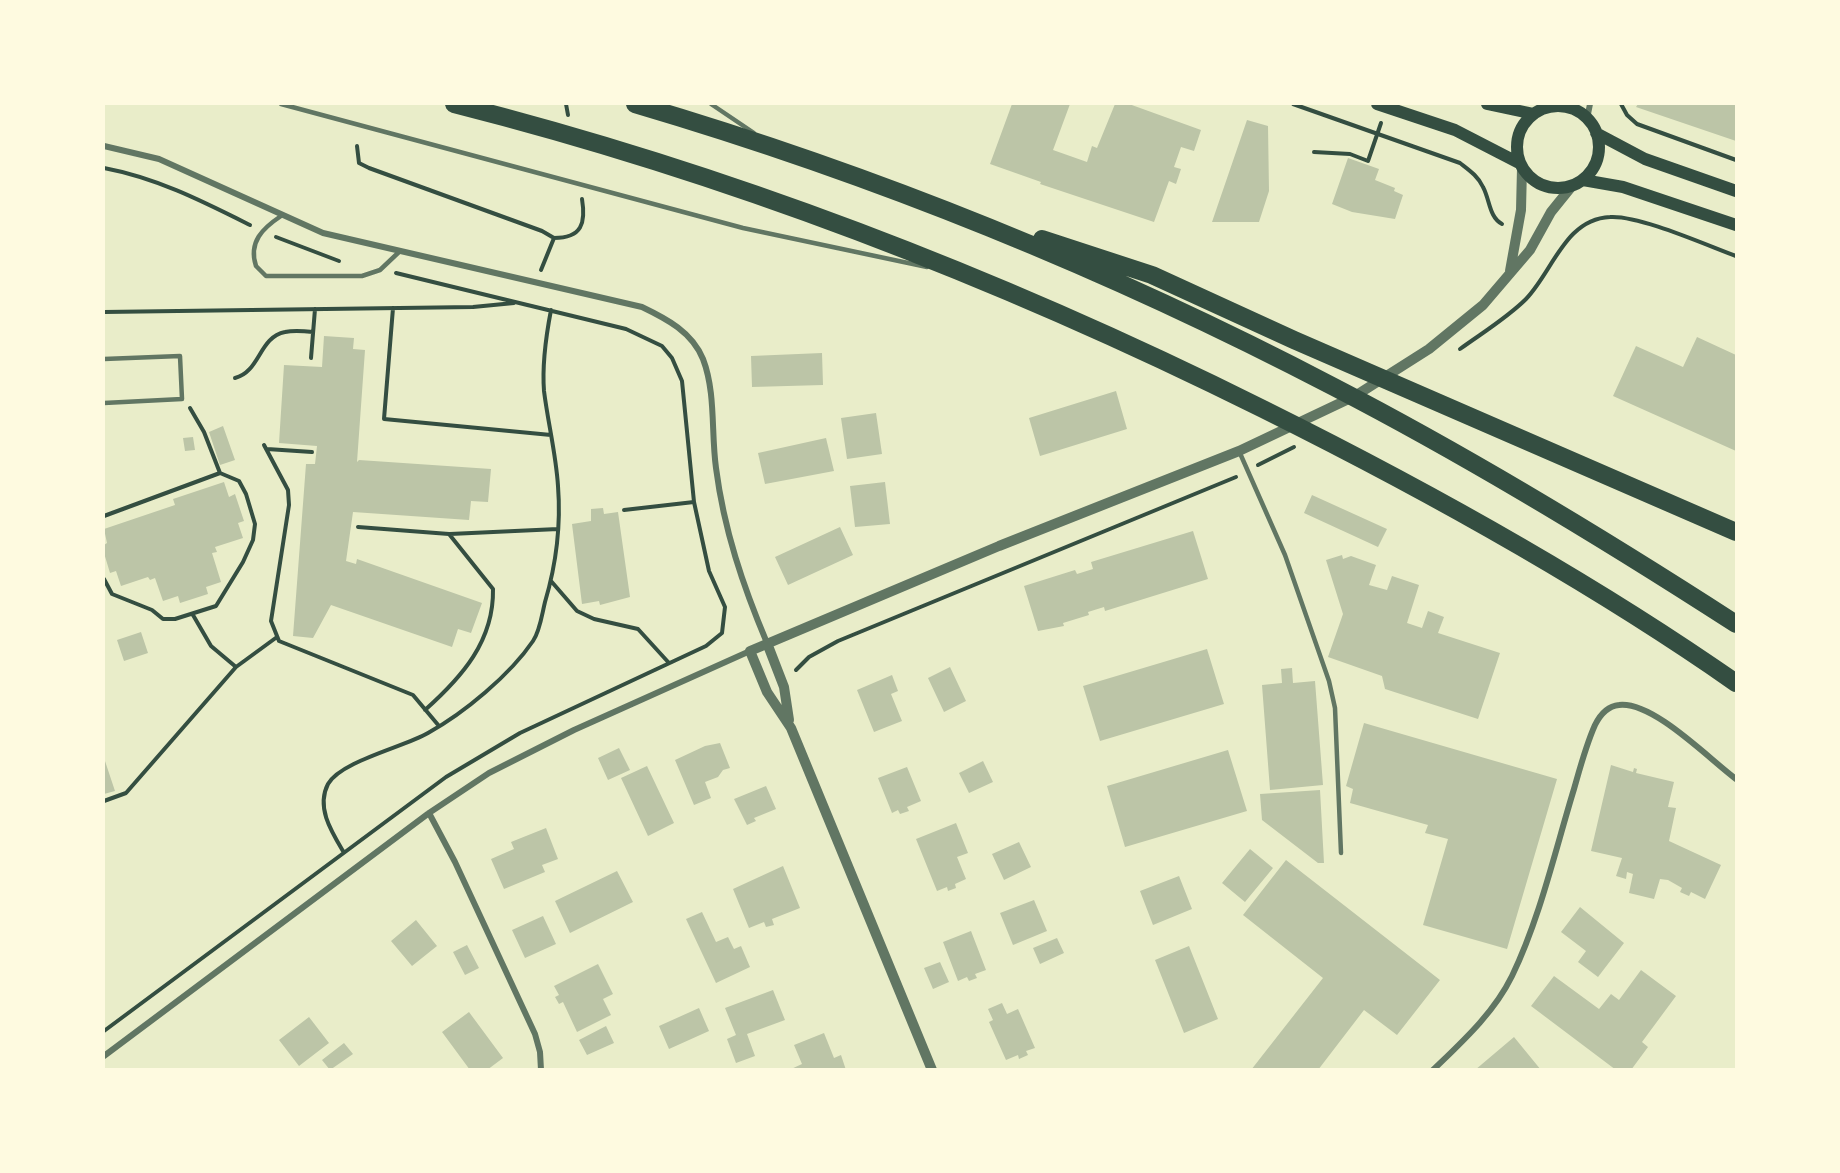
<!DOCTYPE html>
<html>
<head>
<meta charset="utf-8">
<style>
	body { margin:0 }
	#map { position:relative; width:1840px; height:1173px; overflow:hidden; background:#e9edc9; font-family:Merriweather,serif }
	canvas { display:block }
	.frame { position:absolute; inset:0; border:105px solid #fefae0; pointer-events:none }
</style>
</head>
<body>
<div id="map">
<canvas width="1840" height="1173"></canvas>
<div class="frame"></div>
</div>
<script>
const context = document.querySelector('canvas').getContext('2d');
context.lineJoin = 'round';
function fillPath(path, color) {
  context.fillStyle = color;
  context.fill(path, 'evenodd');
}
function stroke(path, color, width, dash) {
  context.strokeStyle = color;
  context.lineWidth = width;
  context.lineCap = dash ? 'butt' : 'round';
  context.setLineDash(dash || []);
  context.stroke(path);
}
fillPath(new Path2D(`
	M1012 104H1070L1053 150 1087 162 1092 146 1097 148 1115 104H1129L1201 130 1194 151 1181 147 1174 167 1181 169 1176 184 1169 181 1154 222 1040 184 1041 182 990 164Z
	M1638 104H1736V141L1636 107Z
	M1247 120 1268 126 1269 191 1259 222H1212Z
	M1348 158 1379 169 1375 180 1395 188 1394 191 1403 195 1395 219 1352 212 1332 204Z
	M324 336 354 338 353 349 365 350 357 462 359 460 491 469 488 502 471 501 469 520 353 512 346 561 356 564 357 559 482 603 471 633 458 629 452 647 331 605 313 638 293 636 306 464H315L317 446 279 443 284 365 322 367Z
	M1697 337 1736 355V451L1613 396 1636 346 1683 367Z
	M822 353 823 385 752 387 751 356Z
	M1116 391 1127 429 1040 456 1029 418Z
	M876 413 882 454 847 459 841 418Z
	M223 426 235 460 220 465 209 432Z
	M193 437 195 450 185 451 183 438Z
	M826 438 834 471 765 484 758 453Z
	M224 482 229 497 235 494 244 521 238 523 243 538 215 547 217 552 212 553 221 582 206 587 208 594 180 603 178 596 163 601 155 578 150 580 148 577 121 586 116 571 110 573 104 553V545L107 543 104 529 175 505 173 499Z
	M885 482 890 524 855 527 850 486Z
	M1312 495 1387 529 1378 547 1304 513Z
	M603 508 604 514 618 512 630 597 600 605 599 601 582 604 572 524 591 521V509Z
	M840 527 853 555 788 585 775 557Z
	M1193 531 1208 579 1105 611 1104 607 1088 612 1089 615 1063 623 1064 626 1038 631 1024 586 1075 570 1077 574 1093 569 1091 562Z
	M1342 555 1343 559 1351 556 1376 565 1369 585 1387 590 1392 576 1419 585 1407 623 1422 628 1428 611 1444 617 1438 633 1500 653 1478 719 1385 689 1382 676 1328 657 1343 614 1326 560Z
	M141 632 148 653 124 661 117 640Z
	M1207 649 1224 704 1100 741 1083 686Z
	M950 667 966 701 944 712 928 678Z
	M1292 668 1293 683 1315 681 1323 785 1270 790 1262 685 1282 683 1281 669Z
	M892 675 898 691 891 694 902 721 874 732 857 690Z
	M1364 723 1557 779 1507 949 1423 925 1448 839 1425 833 1428 825 1350 803 1353 789 1346 786Z
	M720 743 730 768 723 770 718 777 705 782 711 798 694 805 675 760 705 746Z
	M619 748 630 770 608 780 598 758Z
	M1228 750 1247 811 1125 847 1107 786Z
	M104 758 115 791 104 794Z
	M983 761 993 782 969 793 959 773Z
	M1611 765 1633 772 1634 768 1637 769 1636 773 1674 782 1668 807 1676 808 1669 841 1721 865 1705 899 1691 892 1689 896 1680 892 1682 888 1668 880 1660 879 1654 899 1629 893 1633 874 1627 872 1626 879 1616 876 1622 858 1591 851Z
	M647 766 674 823 648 836 621 778Z
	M907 767 921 801 907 807 909 811 900 814 898 810 892 813 878 778Z
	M766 786 776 809 754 818 756 821 747 825 734 799Z
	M1320 790 1324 863H1318L1262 820 1260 794Z
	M956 823 968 853 957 857 966 879 955 884 956 888 948 891 947 887 937 891 916 839Z
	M546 828 558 859 542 865 545 872 504 889 491 859 514 849 511 842Z
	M1019 842 1031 867 1004 880 992 854Z
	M1250 849 1273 868 1245 902 1222 883Z
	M1286 860 1440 980 1397 1035 1364 1010 1318 1070H1251L1323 978 1243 915Z
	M783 866 800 908 772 919 774 925 766 927 764 922 749 928 733 889Z
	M617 871 633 902 570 933 555 901Z
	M1179 876 1192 909 1153 925 1140 891Z
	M1034 900 1047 931 1013 945 1000 913Z
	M1580 907 1624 943 1598 977 1578 962 1586 951 1561 932Z
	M702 912 716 942 728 937 734 949 741 946 750 967 716 983 686 919Z
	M543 916 556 944 525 958 512 930Z
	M416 920 437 946 412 966 391 941Z
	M971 931 986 970 975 974 977 978 969 981 967 977 958 981 943 942Z
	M1057 938 1064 953 1040 964 1033 948Z
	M467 945 479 968 465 975 453 952Z
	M1189 946 1218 1019 1184 1033 1155 960Z
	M940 962 949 982 933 989 924 968Z
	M598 964 613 994 603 999 611 1015 577 1032 563 1002 559 1004 555 997 559 995 554 986Z
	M1641 970 1676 996 1642 1042 1648 1047 1631 1070H1616L1531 1006 1554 976 1599 1009 1611 994 1619 1000Z
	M773 990 785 1020 747 1034 755 1056 736 1063 727 1039 736 1035 725 1008Z
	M1002 1003 1007 1014 1018 1009 1035 1048 1026 1051 1028 1055 1019 1059 1018 1055 1006 1060 989 1022 993 1020 988 1009Z
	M699 1008 709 1031 669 1049 659 1026Z
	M469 1012 503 1058 487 1070H470L442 1032Z
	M309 1017 329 1043 299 1066 279 1040Z
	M606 1026 614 1043 587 1055 579 1040Z
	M824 1033 834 1058 841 1055 846 1070H789L802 1064 794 1045Z
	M1514 1037 1541 1070H1475Z
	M344 1043 353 1054 330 1070 322 1060Z`), '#bcc5a7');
stroke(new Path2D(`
	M566 104 568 115
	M1293 104 1460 163C1469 170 1478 176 1483 187 1490 200 1489 217 1502 224
	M1621 104 1627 115 1637 124 1736 160
	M357 146 359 163 369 168 542 231 554 238
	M1314 152 1350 154 1368 161 1381 123
	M104 168C157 178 202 201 250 225
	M276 237 339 261
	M541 270 554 238C582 238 586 223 582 199
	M393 308 384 419 551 435
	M104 312 473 307 514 303
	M1460 349C1482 333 1507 318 1526 299 1553 271 1565 219 1610 217 1639 215 1706 245 1736 256
	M311 358 315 309
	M235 378C260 372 259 337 285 332 294 330 304 331 313 332
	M264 445 288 490 289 505 271 621 279 641 413 695 439 726
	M267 449 312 452
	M1258 465 1294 447
	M624 510 694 502
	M104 516 220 473
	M358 527 449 534 493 589C494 641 462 677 425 710
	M450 534 558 529
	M104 579 112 594 152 610 163 619H175L216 606 243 562 253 540 255 524 246 494 239 481 220 473 204 432 190 408
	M551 581 577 611 594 619 638 629 669 663
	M193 615 211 646 236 667
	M796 670 809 657 838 641 1236 477
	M104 801 126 793 236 667 277 637
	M343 851C331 831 316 807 328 784 341 761 404 747 428 733 464 713 510 675 533 641 540 631 542 614 545 602 556 565 561 525 558 486 556 454 548 423 544 391 542 365 546 336 551 310
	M104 1031 446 777 520 733 706 646 722 633 725 607 709 571 694 502 682 381 672 358 662 346 626 329 396 273`), '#344e41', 4);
stroke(new Path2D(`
	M281 104 743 228 927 267
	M711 104 754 133
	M281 216C263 228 248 242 256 266L266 276H362L380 270 399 252
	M104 359 180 356 182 399 104 403
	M1239 451 1285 555 1329 681 1335 708 1341 853`), '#617663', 4.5);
stroke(new Path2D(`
	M1551 107 1553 104
	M1587 119 1590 104
	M104 146 159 159 323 233 642 307C667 319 692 332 703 359 716 393 711 433 716 468 724 530 743 586 767 643
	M429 813 455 862 535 1034 540 1052 541 1070
	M104 1056 429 813 489 773 574 730 750 651
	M1433 1070C1462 1042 1494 1013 1512 976 1540 918 1555 851 1574 789 1580 768 1586 745 1595 725 1600 715 1608 706 1619 705 1653 701 1709 759 1736 779`), '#617663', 6);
stroke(new Path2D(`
	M1510 271 1521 210 1522 168
	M767 643 784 687 789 720
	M932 1070 791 728 767 692 750 651 999 546 1239 451 1355 396 1429 349 1483 305 1530 250 1551 212 1572 186`), '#617663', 10);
stroke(new Path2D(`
	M1377 104 1455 130 1519 163
	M1487 104 1534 114
	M1517 147a41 41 0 1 1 82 0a41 41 0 1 1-82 0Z
	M1596 133 1645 159 1736 191
	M1583 180 1623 187 1736 225`), '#344e41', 12);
stroke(new Path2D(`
	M454 104C734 175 1004 280 1263 409 1426 490 1587 579 1736 683
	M635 104C876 175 1112 271 1334 387 1473 459 1606 540 1736 624
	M1042 239 1152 275 1294 340 1736 532`), '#344e41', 18);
</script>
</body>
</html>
